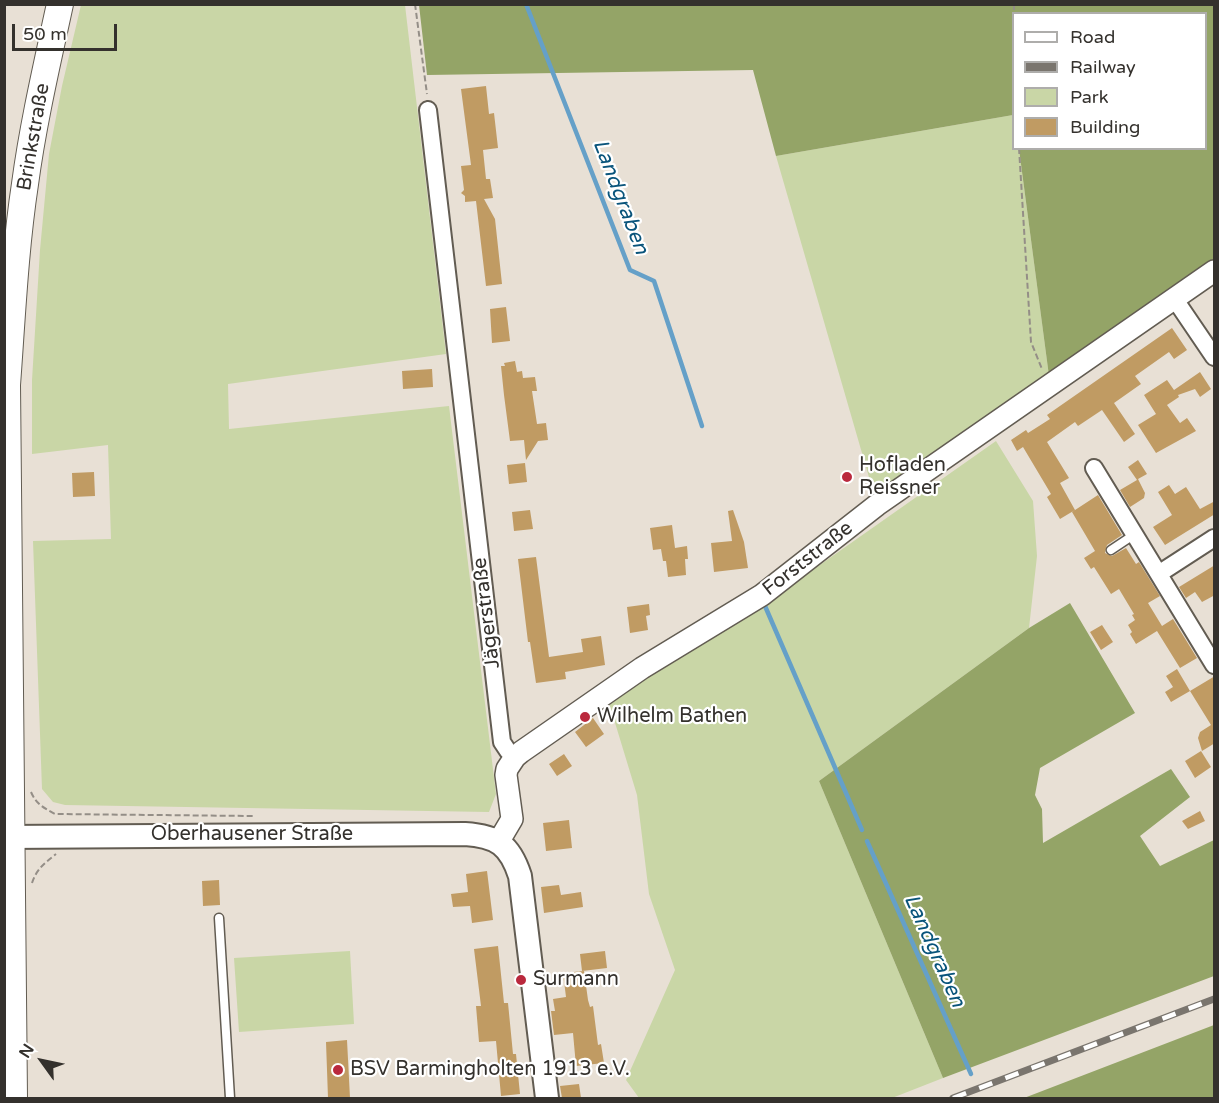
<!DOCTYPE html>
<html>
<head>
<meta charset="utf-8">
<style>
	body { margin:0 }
	#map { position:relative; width:1219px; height:1103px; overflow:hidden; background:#e8e0d5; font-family:"Varela Round",sans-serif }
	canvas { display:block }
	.frame { position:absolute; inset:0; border:6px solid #34312d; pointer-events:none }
	.legend { position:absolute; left:1012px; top:12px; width:195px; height:138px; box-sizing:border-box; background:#fff; border:2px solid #aeadab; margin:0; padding:8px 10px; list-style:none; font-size:18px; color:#34312d }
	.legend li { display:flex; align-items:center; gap:12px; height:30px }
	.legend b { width:30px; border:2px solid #aeadab }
	.north { position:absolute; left:12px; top:1031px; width:60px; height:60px; -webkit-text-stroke:4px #fff; paint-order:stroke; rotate:303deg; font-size:16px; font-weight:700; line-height:24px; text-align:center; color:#34312d }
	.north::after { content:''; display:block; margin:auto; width:21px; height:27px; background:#34312d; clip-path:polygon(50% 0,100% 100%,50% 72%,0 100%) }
	.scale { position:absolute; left:12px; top:24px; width:105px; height:27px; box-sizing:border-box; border:3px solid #34312d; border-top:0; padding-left:8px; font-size:18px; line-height:21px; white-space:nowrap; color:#34312d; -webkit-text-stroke:4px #fff; paint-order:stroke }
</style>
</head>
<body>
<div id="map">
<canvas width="1219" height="1103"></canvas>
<div class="frame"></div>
<ul class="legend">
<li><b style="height:8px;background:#fff"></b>Road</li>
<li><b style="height:8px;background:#7a756e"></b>Railway</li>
<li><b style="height:16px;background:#c9d6a6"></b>Park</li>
<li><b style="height:16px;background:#c09b63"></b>Building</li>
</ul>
<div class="north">N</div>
<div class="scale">50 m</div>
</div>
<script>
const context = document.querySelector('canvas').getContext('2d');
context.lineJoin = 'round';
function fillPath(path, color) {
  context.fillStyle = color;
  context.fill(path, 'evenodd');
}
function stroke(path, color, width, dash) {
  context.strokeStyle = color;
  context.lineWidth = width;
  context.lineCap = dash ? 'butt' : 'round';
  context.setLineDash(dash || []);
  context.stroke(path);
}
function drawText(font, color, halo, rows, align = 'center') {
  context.font = font + ' "Varela Round",sans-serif';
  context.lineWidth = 4.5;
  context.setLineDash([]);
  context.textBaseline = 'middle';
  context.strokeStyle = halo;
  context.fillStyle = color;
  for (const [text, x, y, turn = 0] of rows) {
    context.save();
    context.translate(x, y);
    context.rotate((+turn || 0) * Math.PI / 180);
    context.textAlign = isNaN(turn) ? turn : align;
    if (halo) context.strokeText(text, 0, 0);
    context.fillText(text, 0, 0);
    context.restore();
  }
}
fillPath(new Path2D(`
	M81 5H405L446 354 228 384 229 429 449 406 496 794 489 812 65 805 53 802 42 789 33 541 111 539 108 445 32 454V380L40 250 49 154 62 86Z
	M1013 115 1014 148 1019 149 1049 376 875 498 776 156Z
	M996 441 1033 501 1037 556 1029 628 819 781 943 1078 892 1098H639L626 1080 675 970 649 894 637 795 609 703 765 598 770 600Z
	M350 951 354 1024 239 1032 234 958Z`), '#c9d6a6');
fillPath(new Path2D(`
	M419 5H1214V259L1049 376 1019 149 1206 148V14H1014L1013 115 776 156 753 70 427 75Z
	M1070 603 1135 713 1040 768 1035 795 1042 809 1043 843 1171 769 1190 797 1140 836 1160 866 1214 840V976L943 1078 819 781 1029 628Z
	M1214 1025V1098H1024Z`), '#94a467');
stroke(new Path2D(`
	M526 4 630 270 654 281 702 426
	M765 606 862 830
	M867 841 971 1074`), '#65a0c8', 4.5);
fillPath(new Path2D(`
	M486 86 489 114 494 113 498 148 483 150 486 179H490L493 198 484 199 495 219 502 284 486 286 476 201 465 202V196L461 193 464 190 461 166 471 165 461 89Z
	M506 307 510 341 492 343 490 309Z
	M1172 328 1187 350 1174 359 1169 352 1135 376 1141 384 1114 403 1135 434 1124 442 1102 410 1078 426 1075 422 1047 442 1069 478 1060 483 1075 510 1060 519 1047 497 1051 494 1023 447 1017 451 1011 440 1026 430 1028 433 1050 419 1047 415Z
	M515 361 517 372 522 371 523 378 535 377 537 391H532L537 424 546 423 548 440 538 441 526 460 524 440 510 441 504 395 501 366H505L504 363Z
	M432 369 433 387 403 389 402 371Z
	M1200 372 1211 389 1200 397 1195 389 1178 395 1179 397 1167 405 1180 423 1187 418 1196 431 1156 453 1138 425 1156 414 1144 395 1167 380 1174 390Z
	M1138 460 1147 474 1138 479 1145 493 1144 498 1130 507 1120 490 1137 480 1128 467Z
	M525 463 527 482 509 484 507 465Z
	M94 472 95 496 73 497 72 473Z
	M1169 485 1175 494 1186 487 1200 509 1215 501V514L1165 545 1153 527 1172 515 1158 492Z
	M1098 495 1122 535 1107 545 1105 553 1112 556 1126 548 1136 564 1139 562 1160 596 1148 603 1162 626 1173 619 1197 658 1180 668 1157 631 1136 644 1130 634 1132 632 1128 625 1135 620 1132 615 1134 614 1119 589 1111 594 1094 567 1091 569 1084 558 1095 551 1072 512Z
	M530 510 533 529 514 531 512 512Z
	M733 510 744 542 748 568 714 572 711 543 732 541 728 511Z
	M672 525 675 548 687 546 688 559H685L686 575 668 577 666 561H663L661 549 653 550 650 528Z
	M536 557 549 657 583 652 581 639 601 636 605 665 565 672 566 679 536 683 530 642H528L518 559Z
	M1215 565V595L1202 602 1195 592 1186 598 1179 587Z
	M649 604 650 615 646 616 648 630 630 633 627 607Z
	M1102 625 1113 642 1101 650 1090 632Z
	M1177 669 1190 691 1171 702 1165 692 1173 687 1166 676Z
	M1215 676V743L1202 751 1198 738 1200 732 1211 725 1190 691Z
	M593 718 604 734 586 747 575 732Z
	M1201 751 1211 767 1195 778 1185 761Z
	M564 754 572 766 557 776 549 764Z
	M1200 811 1205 821 1188 829 1182 821Z
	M569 820 572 848 546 851 543 823Z
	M487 871 493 920 472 923 470 906 453 907 451 894 468 892 466 874Z
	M219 880 220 905 203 906 202 881Z
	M559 885 561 895 581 892 583 907 544 913 541 887Z
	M498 946 504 1003H508L513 1054H516L520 1094 501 1096 496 1041 479 1042 476 1006H481L474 949Z
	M605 951 607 968 582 971 580 954Z
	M584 971 588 1000 590 1007 593 1006 598 1045 601 1044 604 1063 576 1066 573 1033 554 1035 551 1011H555L553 999 566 997 563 973Z
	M347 1040 350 1098H328L326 1042Z
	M579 1084 581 1098H562L560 1086Z`), '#c09b63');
const service = new Path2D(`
	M1111 550 1135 534
	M219 918 230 1098`);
const minor = new Path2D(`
	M428 110 502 742 508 751 515 757
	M1174 298 1214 357
	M1094 468 1214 665
	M1160 573 1214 538`);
const tertiary = new Path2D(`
	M499 841 512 819 506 775 507 769 515 757 521 752 642 668 762 595 877 505 1214 271`);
const secondary = new Path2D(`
	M4 837 465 834C497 836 510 845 520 876L547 1098`);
const primary = new Path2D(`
	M14 1098 7 385C12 318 15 250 25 184 33 124 47 64 60 4`);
stroke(service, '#625c52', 11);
stroke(minor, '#625c52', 20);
stroke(tertiary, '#625c52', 24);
stroke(secondary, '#625c52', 26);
stroke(primary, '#625c52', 28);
stroke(new Path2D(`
	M415 4 427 94
	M1014 4V14
	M1019 148 1031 342 1042 369
	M31 792C36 804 44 808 55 814L253 816
	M32 883C37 868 45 863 56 854`), '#948e87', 2, [6, 3]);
stroke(service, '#fff', 8);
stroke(minor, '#fff', 16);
stroke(tertiary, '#fff', 21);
stroke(secondary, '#fff', 22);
stroke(primary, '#fff', 26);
const rail = new Path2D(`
	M953 1098 1214 999`);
stroke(rail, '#7a756e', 7);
stroke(rail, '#fff', 4.5, [14]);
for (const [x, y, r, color] of [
	[847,477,6,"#ba293d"],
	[585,717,6,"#ba293d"],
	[521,980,6,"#ba293d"],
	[338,1070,6,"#ba293d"]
]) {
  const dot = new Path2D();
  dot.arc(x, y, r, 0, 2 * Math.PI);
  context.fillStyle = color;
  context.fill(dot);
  stroke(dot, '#fff', 2);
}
drawText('20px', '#34312d', '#fff', [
	["Brinkstraße",34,137,-80],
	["Forststraße",808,559,-38],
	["Jägerstraße",487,613,-97],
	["Oberhausener Straße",252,835]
]);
drawText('20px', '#34312d', '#fff', [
	["Hofladen",859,466],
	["Reissner",859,489],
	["Wilhelm Bathen",597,717],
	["Surmann",533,980],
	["BSV Barmingholten 1913 e.V.",350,1070]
], 'left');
drawText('italic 21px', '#09547b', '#fff', [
	["Landgraben",620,197,69],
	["Landgraben",934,951,66]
]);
</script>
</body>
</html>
